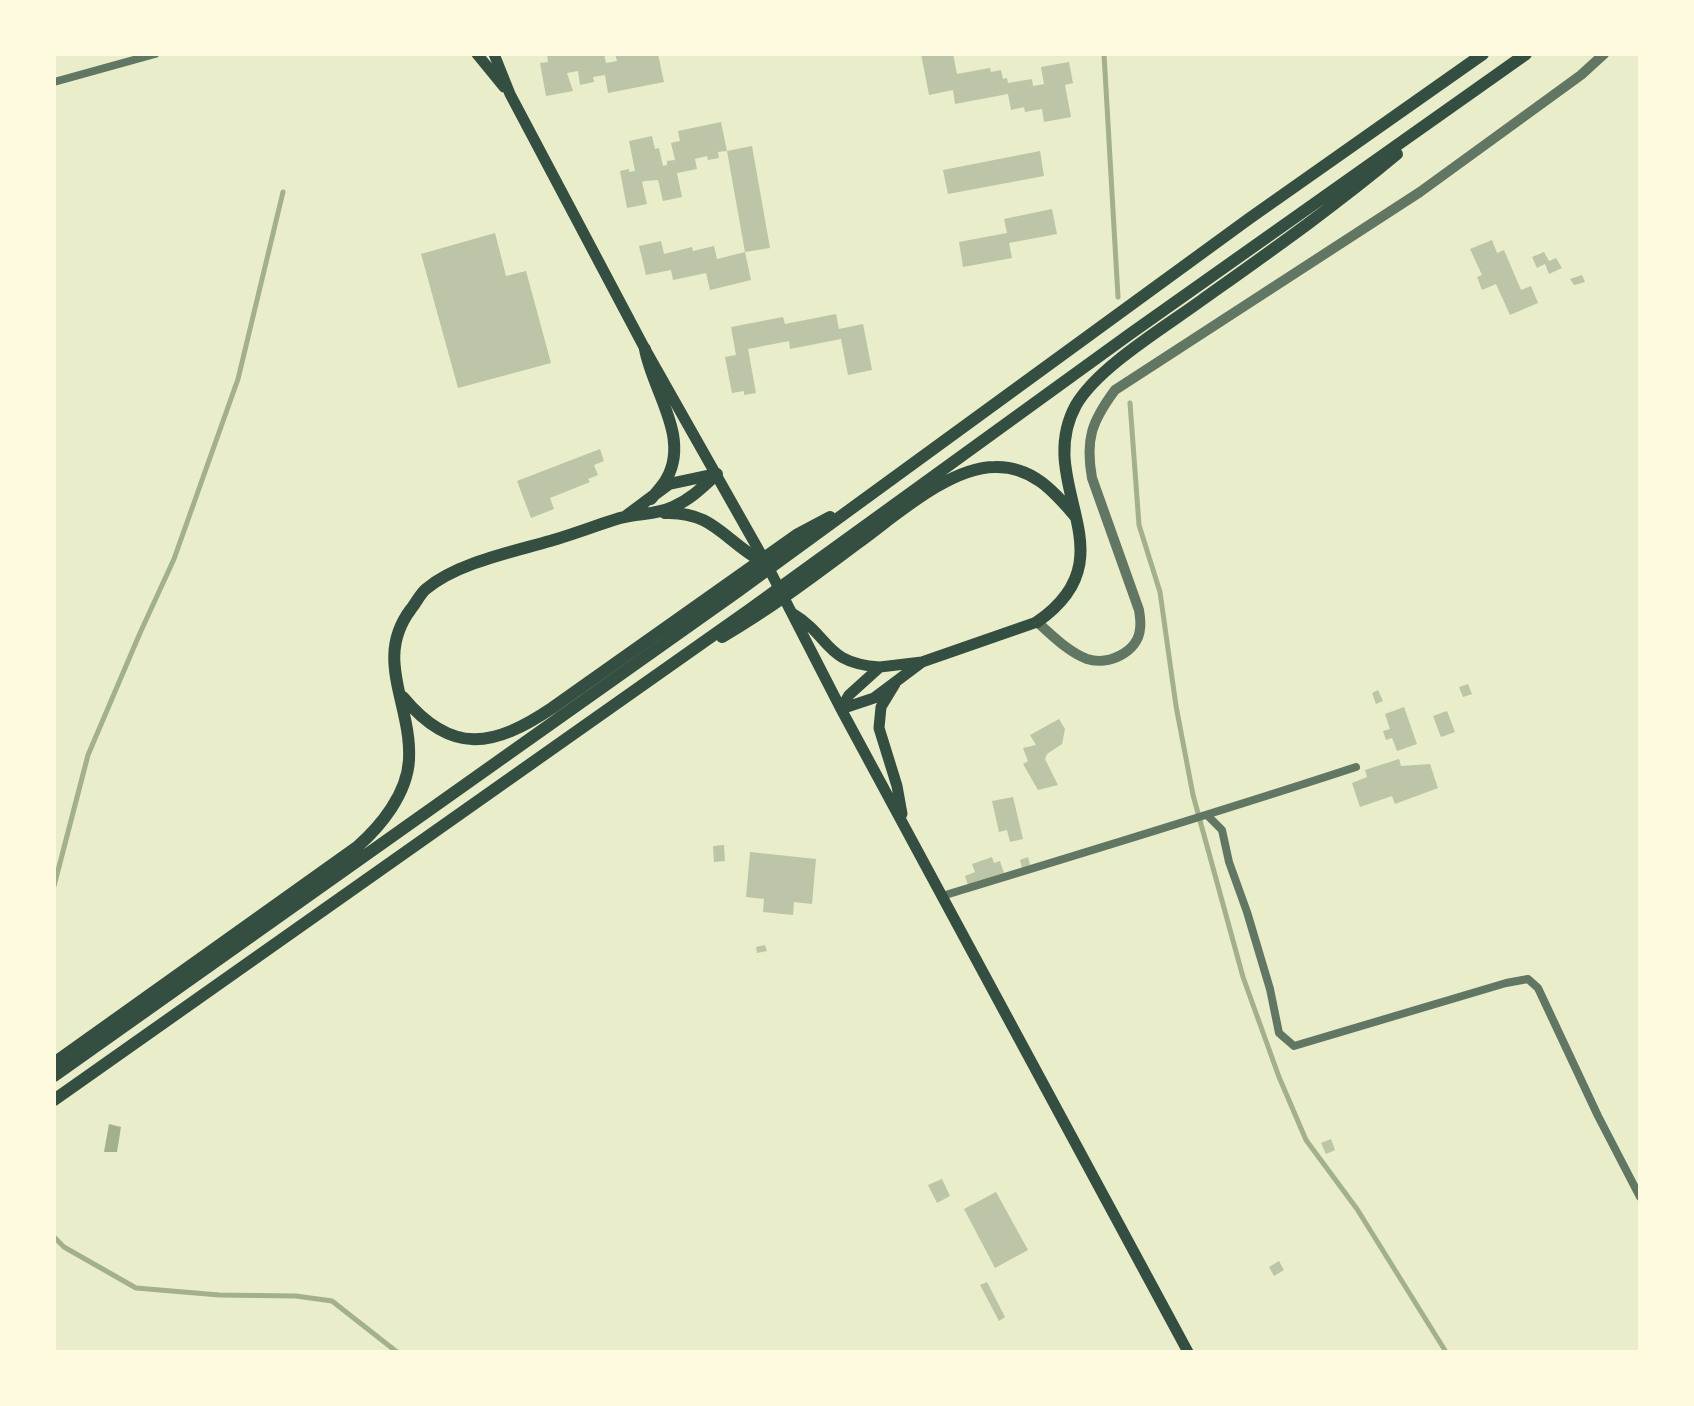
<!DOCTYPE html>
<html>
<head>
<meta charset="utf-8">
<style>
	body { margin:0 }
	#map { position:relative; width:1694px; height:1406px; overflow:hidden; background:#e9edc9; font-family:"Source Sans 3",sans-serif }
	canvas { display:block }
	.frame { position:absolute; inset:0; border:56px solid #fefae0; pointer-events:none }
</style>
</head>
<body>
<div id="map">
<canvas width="1694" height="1406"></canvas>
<div class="frame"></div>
</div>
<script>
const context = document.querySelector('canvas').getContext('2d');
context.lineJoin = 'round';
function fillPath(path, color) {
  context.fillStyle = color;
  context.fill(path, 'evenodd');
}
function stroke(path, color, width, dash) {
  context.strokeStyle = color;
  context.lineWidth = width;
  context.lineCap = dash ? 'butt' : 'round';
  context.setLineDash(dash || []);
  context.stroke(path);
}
fillPath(new Path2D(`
	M109 1124 121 1127 117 1152H104Z`), '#a3b18a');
stroke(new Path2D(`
	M1104 54 1118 297
	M1130 403 1139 525 1160 592 1176 706 1193 795 1243 977 1279 1077 1306 1140 1357 1209 1446 1352
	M54 886 88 755 140 633 174 559 238 379 283 192
	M54 1237 64 1247 136 1288 219 1295 296 1296 332 1301 397 1352`), '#a3b18a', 5);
fillPath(new Path2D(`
	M547 54H604L606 63 617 61 615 54H658L664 82 608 93 605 75 593 77 594 82 580 85 578 71 567 73 573 91 546 96 540 63 548 62Z
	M921 54H953L957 74 990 68 991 72 1001 70 1003 79 1007 78 1008 83 1032 79 1033 86 1044 84 1041 67 1069 62 1073 83 1065 85 1071 117 1044 122 1042 109 1025 112 1024 107 1011 110 1008 94 955 104 953 90 929 95Z
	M721 122 727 151 752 146 770 248 745 252 727 151 718 152 719 158 708 160 707 156 695 159 697 169 677 173 682 197 663 201 658 180 645 181 642 182 647 204 627 208 620 171 629 169V172L635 171 629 141 652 136 655 149 659 148 663 166 667 165V161L675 160 671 143 680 141 678 131Z
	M1040 151 1044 176 948 194 943 170Z
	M1052 209 1057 234 1009 243 1012 258 963 267 959 242 1007 233 1004 219Z
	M495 233 506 276 526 271 551 363 458 388 421 254Z
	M1492 240 1497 253 1504 250 1521 290 1531 286 1538 303 1510 315 1496 284 1482 290 1477 277 1482 275 1470 249Z
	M661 241 664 254 692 247 693 251 714 246 717 259 745 252 751 280 710 290 706 273 673 280 671 270 646 275 639 246Z
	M1544 252 1549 261 1556 258 1562 268 1549 274 1545 264 1537 268 1532 257Z
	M1582 275 1585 282 1574 285 1570 279Z
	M836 314 839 329 863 324 872 370 848 375 841 339 790 349 789 341 748 349 756 393 744 395V391L732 393 725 357 736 355 731 327 783 317 785 324Z
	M600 449 604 461 594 465 598 475 588 479 590 482 550 498 554 509 531 518 517 481Z
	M1468 684 1472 694 1463 697 1459 687Z
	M1378 690 1383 701 1376 704 1372 693Z
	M1404 707 1417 744 1397 751 1392 738 1386 740 1383 731 1390 729 1385 714Z
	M1447 711 1455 732 1441 737 1433 716Z
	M1059 719 1065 729 1062 744 1047 754 1045 759 1058 785 1038 790 1023 764 1028 761 1023 748 1036 745 1030 735Z
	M1399 759 1401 766 1430 764 1438 788 1395 804 1392 796 1360 807 1352 783 1367 777 1365 770Z
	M1013 797 1023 839 1010 842 1007 830 999 832 992 801Z
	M724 845 725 861 714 862 713 846Z
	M750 852 816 859 812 904 794 902 793 915 763 912 764 899 746 897Z
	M992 857 994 863 1000 861 1004 873 968 885 965 876 975 872 972 864Z
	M1028 857 1030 865 1022 868 1020 860Z
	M765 945 767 951 757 953 756 947Z
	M1331 1139 1335 1150 1326 1154 1321 1143Z
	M942 1179 950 1196 937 1203 928 1185Z
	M996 1192 1028 1250 995 1268 964 1209Z
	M1279 1261 1284 1270 1274 1276 1269 1267Z
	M987 1282 1005 1317 999 1321 980 1285Z`), '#bcc5a7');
stroke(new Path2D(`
	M54 82 155 54
	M1208 816 1222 830 1229 862 1247 912 1270 989 1279 1033 1294 1046 1506 983 1528 979 1538 988 1598 1116 1640 1197
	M942 896C1080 854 1219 812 1356 767`), '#617663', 8);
stroke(new Path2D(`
	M1037 622C1052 635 1068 652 1087 659 1108 666 1138 652 1140 629 1141 623 1140 616 1139 610L1092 478C1085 439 1092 421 1115 390L1420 192 1581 75 1604 54`), '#617663', 10);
stroke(new Path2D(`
	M477 54 504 87
	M494 54 510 94 645 349 766 563 841 709 1188 1352
	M792 613C832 637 823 663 880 667
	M895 684 881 707 879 728 897 786 902 814
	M841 709 849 695 880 667 922 662 1037 622
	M841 709 874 698 922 662`), '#344e41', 11);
stroke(new Path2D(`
	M645 349C652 390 690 436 667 478 663 486 656 492 651 499
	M665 513C714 511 725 542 763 562
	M626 516 669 484 716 474
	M1037 622C1134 555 1032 485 1076 405 1098 367 1165 327 1202 300 1268 253 1335 206 1397 154
	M722 637C770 609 814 576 858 543 894 517 949 467 995 467 1031 466 1053 490 1075 516
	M403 697C452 756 494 747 552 708L798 534 830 517
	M54 1063 357 847C381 826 407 794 409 760 412 704 373 659 411 609 416 603 420 594 426 589 457 563 512 552 550 541 574 534 597 525 620 518 638 513 656 515 673 507 691 499 703 487 717 474
	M54 1076 737 592 1250 218 1483 54
	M54 1100 749 610 1130 334 1526 54`), '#344e41', 12);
</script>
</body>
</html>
